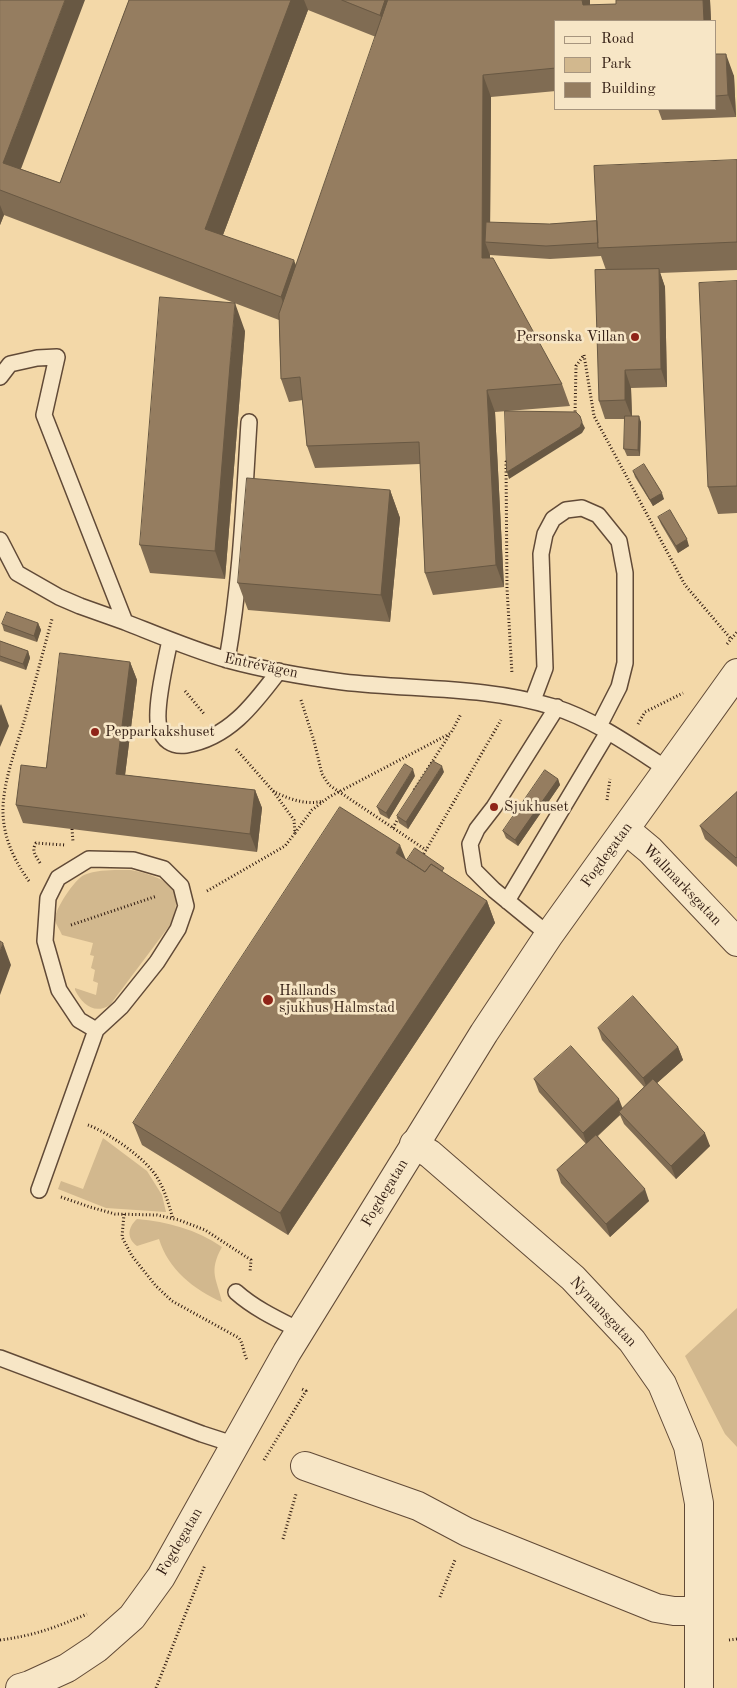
<!DOCTYPE html>
<html>
<head>
<meta charset="utf-8">
<style>
	body { margin:0 }
	#map { position:relative; width:737px; height:1688px; overflow:hidden; background:#f3d8a8; font-family:"Old Standard TT",serif }
	canvas { display:block }
	.legend { position:absolute; left:554px; top:20px; width:162px; height:90px; box-sizing:border-box; background:#f7e6c6; border:1px solid #a7957e; margin:0; padding:6px 9px; list-style:none; font-size:15px; color:#301b11 }
	.legend li { display:flex; align-items:center; gap:10px; height:25px }
	.legend b { width:25px; border:1px solid #a7957e }
</style>
</head>
<body>
<div id="map">
<canvas width="737" height="1688"></canvas>
<ul class="legend">
<li><b style="height:6px;background:#f7e6c6"></b>Road</li>
<li><b style="height:14px;background:#d2b88e"></b>Park</li>
<li><b style="height:14px;background:#957d60"></b>Building</li>
</ul>
</div>
<script>
const context = document.querySelector('canvas').getContext('2d');
context.lineJoin = 'round';
function fillPath(path, color) {
  context.fillStyle = color;
  context.fill(path, 'evenodd');
}
function stroke(path, color, width, dash) {
  context.strokeStyle = color;
  context.lineWidth = width;
  context.lineCap = dash ? 'butt' : 'round';
  context.setLineDash(dash || []);
  context.stroke(path);
}
function drawText(font, color, halo, rows, align = 'center') {
  context.font = font + ' "Old Standard TT",serif';
  context.lineWidth = 5;
  context.setLineDash([]);
  context.textBaseline = 'middle';
  context.strokeStyle = halo;
  context.fillStyle = color;
  for (const [text, x, y, turn = 0] of rows) {
    context.save();
    context.translate(x, y);
    context.rotate((+turn || 0) * Math.PI / 180);
    context.textAlign = isNaN(turn) ? turn : align;
    if (halo) context.strokeText(text, 0, 0);
    context.fillText(text, 0, 0);
    context.restore();
  }
}
fillPath(new Path2D(`
	M131 870C164 877 188 887 170 925L110 1005C94 1015 82 1004 75 990V988L96 995 98 983 93 981 95 970 91 968 94 956 90 955 93 943 62 935C60 930 56 925 55 920 54 910 75 879 84 875 99 869 115 870 131 870Z
	M103 1138 147 1171 162 1195 166 1212 106 1208 58 1189 61 1181 83 1189Z
	M137 1219C168 1222 196 1229 222 1247 208 1272 217 1279 222 1302 194 1290 168 1269 159 1239L137 1246C126 1238 128 1227 137 1219Z
	M737 1308V1447L725 1434 685 1356Z`), '#d2b88e');
const service = new Path2D(`
	M0 377 10 364 37 358 57 357 44 415 125 622C158 635 193 650 228 660 265 670 305 677 343 682 413 690 486 686 554 707 595 720 631 746 667 769
	M0 540 17 573 59 597 80 606 125 622
	M170 640C166 660 154 709 159 727 163 740 172 747 186 745 229 738 254 704 279 671
	M227 660C241 581 244 502 249 422
	M533 700 545 668 541 554 545 534 553 519 566 510 582 508 598 515 619 541 625 573V663L619 687 599 726
	M507 901 608 732
	M549 935 494 890 474 870 470 844 477 829 494 807 557 707
	M39 1190 96 1030 121 1007 157 962 178 929 186 906 181 886 164 869 133 860 89 859 58 878 48 898 45 941 59 990 79 1020 96 1030
	M236 1292C255 1309 279 1320 301 1331
	M0 1358 202 1434 236 1445`);
const minor = new Path2D(`
	M626 830 650 850 737 942
	M414 1144 430 1154 573 1278 632 1341 662 1384 688 1446 699 1503V1688
	M305 1466 418 1506 467 1532 656 1608 674 1611H699`);
const tertiary = new Path2D(`
	M20 1688 30 1685 67 1668 97 1648 132 1617 161 1577 287 1352 484 1033 549 935 737 673`);
stroke(service, '#614a37', 18);
stroke(minor, '#614a37', 30);
stroke(tertiary, '#614a37', 30);
stroke(new Path2D(`
	M584 355 594 416 685 585 731 639
	M575 415 576 366 584 355
	M510 460 506 462 507 588 512 674
	M727 644 737 632
	M185 691 205 715
	M301 700 314 741 322 774 329 785 426 850
	M638 724 645 712 683 693
	M414 790 450 734
	M273 791C286 798 307 806 322 801
	M607 800 610 779
	M393 828 400 815
	M72 829 73 842
	M295 833 312 810 329 797 451 733 461 714
	M422 857 501 720
	M40 863C36 856 31 851 36 843L65 845
	M29 881C13 859 2 834 3 807 4 779 17 745 25 718 34 686 43 652 52 619
	M207 891 285 846 295 833 294 820 273 791 236 749
	M71 925 157 896
	M88 1125C109 1133 147 1159 158 1179 165 1191 169 1205 173 1219
	M61 1197 90 1207 115 1214 157 1215 179 1220 205 1230 251 1260 250 1272
	M124 1214 122 1237 132 1256 156 1286 172 1301 239 1338C244 1345 243 1354 248 1361
	M264 1460 306 1391 300 1388
	M283 1539 296 1494
	M440 1597 455 1560
	M0 1640C33 1636 57 1627 87 1614
	M729 1640 737 1639
	M156 1688 205 1565`), '#301b11', 3, [1, 2.5]);
stroke(service, '#f7e6c6', 15);
stroke(minor, '#f7e6c6', 28);
stroke(tertiary, '#f7e6c6', 28);
fillPath(new Path2D(`
	M0 0 21 169 60 183 129 0H590V5L616 4V0H710L711 21H556V91L491 97 490 223 549 224 597 221 737 160V270L660 273 665 287 667 387 631 388 632 416 641 422 640 456H627L624 449 625 419H605L599 401 606 270 601 256 550 259 490 255V258L562 384 570 406 495 412 504 587 433 595 425 573 420 464 315 468 307 446 303 400 289 402 281 379 279 320 4 215 0 225ZM308 10 376 37 296 265 223 235Z
	M716 54 734 76 736 117 662 120 658 109H716Z
	M737 281V513L718 514 708 487Z
	M245 331 225 579 150 573 140 545Z
	M633 471 664 499 653 506 635 477Z
	M390 490 400 518 390 622 248 610 238 583Z
	M658 517 689 546 678 553 661 524Z
	M38 623 41 630 37 642 4 631 2 624Z
	M0 641 28 651 30 658 26 670 0 661Z
	M130 662 137 680 125 775 255 790 262 808 257 852 23 823 16 805Z
	M444 772 408 829 399 823 397 816Z
	M415 776 389 819 380 814 377 807Z
	M558 779 560 785 518 846 506 838 503 831Z
	M737 792V867L705 839 700 826Z
	M406 860 446 874 487 901 495 923 288 1235 142 1145 133 1123Z
	M598 1028 678 1047 683 1060 657 1083 710 1146 676 1179 624 1124 620 1115 598 1136 649 1201 610 1237 561 1183 557 1170 586 1144 539 1092 534 1079 623 1108 644 1087 602 1040Z`), '#806c53');
fillPath(new Path2D(`
	M65 0H85L13 190 3 163Z
	M291 0H304L308 10 215 256 205 229Z
	M385 0H392L390 42 380 15Z
	M582 0H590V21L583 5Z
	M703 0H710L711 21H704Z
	M726 54 734 76 736 117 728 95Z
	M483 75 491 97 490 242H485L490 255V280L482 258Z
	M0 205 4 215 0 225Z
	M294 260 304 287 291 324 281 297Z
	M659 269 665 287 667 387 661 369Z
	M235 303 245 331 225 579 215 551Z
	M625 370 631 388 632 418 625 400Z
	M487 390 495 412 504 587 496 565Z
	M639 416 641 422 640 456 638 450Z
	M582 422 585 428 582 433 509 479 507 472Z
	M390 490 400 518 390 622 381 595Z
	M662 493 664 499 653 506 650 500Z
	M687 539 689 546 678 553 676 546Z
	M38 623 41 630 37 642 34 636Z
	M28 651 30 658 26 670 23 664Z
	M130 662 137 680 123 791 116 774Z
	M1 704 9 726 0 747V706Z
	M442 766 444 772 408 829 406 822Z
	M413 769 415 776 389 819 386 813Z
	M558 779 560 785 518 846 515 840Z
	M255 790 262 808 257 852 250 834Z
	M400 845 409 867 396 853Z
	M487 901 495 923 288 1235 280 1213Z
	M3 943 11 965 0 995V952Z
	M678 1047 683 1060 648 1091 643 1078Z
	M619 1099 624 1112H619L620 1115 587 1145 583 1133Z
	M705 1133 710 1146 676 1179 671 1166Z
	M645 1189 649 1201 610 1237 606 1224Z`), '#685843');
const building = new Path2D(`
	M0 0H65L3 163 60 183 129 0H291L205 229 294 260 281 297 0 190Z
	M342 0H385L380 15Z
	M388 0H582L583 5 616 4V0H703L704 21H556V68L483 75 482 258H493L562 384 487 390 496 565 425 573 419 442 307 446 300 377 281 379 279 314Z
	M716 54H726L728 95 716 96Z
	M737 160V242L598 248 594 166Z
	M597 221 598 243 546 246 485 242 486 222 549 224Z
	M659 269 661 369 625 370V400L599 401 595 270Z
	M737 281V486L708 487 699 283Z
	M160 297 235 303 215 551 140 545Z
	M505 411 576 412 580 416 582 422 580 427 507 472Z
	M625 416H639L638 450 624 449Z
	M644 464 662 493 650 500 633 471Z
	M247 478 390 490 381 595 238 583Z
	M670 510 687 539 676 546 658 517Z
	M7 612 38 623 34 636 2 624Z
	M0 641 28 651 23 664 0 656Z
	M60 653 130 662 116 774 255 790 250 834 16 805 21 765 46 768Z
	M433 761 442 766 406 822 397 816Z
	M405 764 413 769 386 813 377 807Z
	M545 770 558 779 515 840 503 831Z
	M737 792V857L736 858 700 826Z
	M340 807 400 845 396 853 425 872 431 864 487 901 280 1213 133 1123Z
	M415 848 444 868 442 871 431 864 425 872 407 860Z
	M0 941 3 943 0 952Z
	M633 996 678 1047 643 1078 598 1028Z
	M571 1046 619 1099 583 1133 534 1079Z
	M653 1079 705 1133 671 1166 619 1112Z
	M596 1135 645 1189 606 1224 557 1170Z`);
fillPath(building, '#957d60');
stroke(building, '#685843', 1);
for (const [x, y, r, color] of [
	[635,337,5,"#8f2418"],
	[95,732,5,"#8f2418"],
	[494,807,5,"#8f2418"],
	[268,1000,6,"#8f2418"]
]) {
  const dot = new Path2D();
  dot.arc(x, y, r, 0, 2 * Math.PI);
  context.fillStyle = color;
  context.fill(dot);
  stroke(dot, '#f7e6c6', 2);
}
drawText('15px', '#301b11', '#f7e6c6', [
	["Personska Villan",625,337,"right"],
	["Pepparkakshuset",105,732],
	["Sjukhuset",504,807],
	["Hallands",279,991],
	["sjukhus Halmstad",279,1008]
], 'left');
drawText('15px', '#301b11', '#f7e6c6', [
	["Entrévägen",261,666,12],
	["Fogdegatan",607,855,-54],
	["Wallmarksgatan",682,885,46],
	["Fogdegatan",385,1193,-59],
	["Nymansgatan",603,1312,47],
	["Fogdegatan",180,1542,-60]
]);
</script>
</body>
</html>
